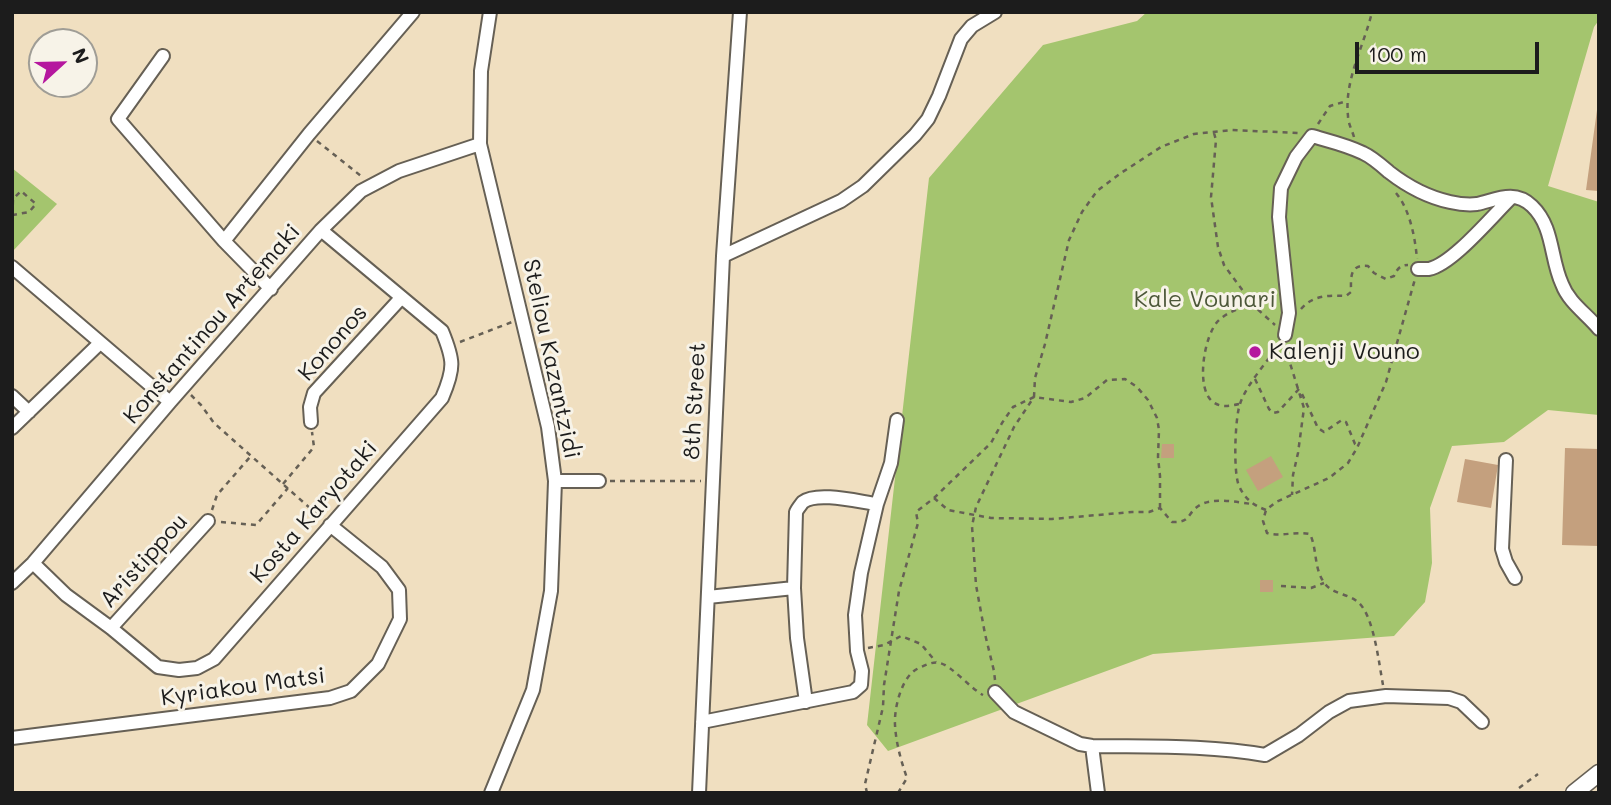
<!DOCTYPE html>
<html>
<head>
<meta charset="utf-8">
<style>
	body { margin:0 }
	#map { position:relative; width:1611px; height:805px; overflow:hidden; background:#f0dfc0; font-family:Mali,sans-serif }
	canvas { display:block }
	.frame { position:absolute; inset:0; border:14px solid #1c1c1c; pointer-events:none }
	.north { position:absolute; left:28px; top:28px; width:70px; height:70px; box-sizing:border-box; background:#f7f3e8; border:2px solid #9f9d96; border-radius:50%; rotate:68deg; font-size:19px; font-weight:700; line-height:28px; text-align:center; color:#1c1c1c }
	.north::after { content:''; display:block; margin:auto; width:24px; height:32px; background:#b5179e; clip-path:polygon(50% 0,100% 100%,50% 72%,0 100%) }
	.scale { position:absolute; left:1355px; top:42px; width:184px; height:32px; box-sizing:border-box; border:4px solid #1c1c1c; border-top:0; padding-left:9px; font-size:21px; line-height:24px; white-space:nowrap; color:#1c1c1c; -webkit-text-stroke:5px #f7f3e8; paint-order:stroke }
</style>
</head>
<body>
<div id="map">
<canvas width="1611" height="805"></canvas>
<div class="frame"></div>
<div class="north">N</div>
<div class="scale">100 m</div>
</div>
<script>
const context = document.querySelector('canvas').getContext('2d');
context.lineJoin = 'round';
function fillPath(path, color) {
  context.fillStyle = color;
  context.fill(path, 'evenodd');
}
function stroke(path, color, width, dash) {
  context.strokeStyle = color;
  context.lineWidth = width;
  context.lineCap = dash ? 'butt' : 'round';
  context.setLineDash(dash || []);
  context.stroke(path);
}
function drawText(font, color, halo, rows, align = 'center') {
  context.font = font + ' Mali,sans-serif';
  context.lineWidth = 6;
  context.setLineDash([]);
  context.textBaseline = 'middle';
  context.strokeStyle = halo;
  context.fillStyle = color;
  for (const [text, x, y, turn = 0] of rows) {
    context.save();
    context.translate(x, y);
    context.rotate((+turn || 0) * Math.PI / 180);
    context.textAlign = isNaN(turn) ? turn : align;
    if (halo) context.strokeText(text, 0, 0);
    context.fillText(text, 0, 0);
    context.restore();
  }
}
fillPath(new Path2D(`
	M1147 12H1599V20L1594 27 1548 186 1599 202V415L1548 410 1504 442 1452 446 1430 508 1432 563 1425 602 1394 636 1153 654 888 751 867 725 929 178 1043 45 1137 21Z
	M12 168 57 204 12 252Z`), '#a4c56e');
fillPath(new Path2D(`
	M1597 110H1599V191L1586 190Z
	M1162 444H1174V458H1161Z
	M1565 448 1599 449V546L1562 545Z
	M1271 456 1283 477 1258 491 1246 470Z
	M1465 459 1498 465 1491 508 1457 502Z
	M1260 580H1273V592H1260Z`), '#c4a07e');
const minor = new Path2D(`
	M490 12 481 71 480 144 548 427 555 481 551 591 533 690 491 793
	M163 56 118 119 224 241 271 289
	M224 241 309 134 413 12
	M723 256 841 201 863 186 915 135 928 119 939 96 961 39 972 26 995 12
	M12 267 170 402
	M1418 269C1421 269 1425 269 1429 269 1453 264 1493 215 1512 197
	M1285 335 1289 313 1279 217 1281 188 1296 157 1312 136C1329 141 1347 145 1363 153 1372 157 1381 165 1389 172 1407 186 1427 197 1450 202 1459 204 1468 205 1477 204 1496 200 1514 189 1532 206 1554 227 1550 258 1562 284 1569 303 1587 314 1599 329
	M12 396 29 412
	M311 422 310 407 314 393 401 298
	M12 428 100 343
	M1506 460 1502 549 1506 562 1515 578
	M555 481H599
	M33 563 66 595 111 628 158 667 179 670 197 668 214 659 442 398C455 368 454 360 442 331L321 230
	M12 583 33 563 170 402 321 230 361 191 399 171 480 144
	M708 597 794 588
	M111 628 208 521
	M995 692 1014 712 1080 744 1092 746C1150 747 1208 745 1265 755L1299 735 1329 712 1349 701 1386 696 1449 698 1461 702 1482 722
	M806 702 797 638 794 588 796 512C796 511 802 503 803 502 817 491 860 502 877 504
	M702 722 853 692 861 685 862 671 857 651 855 615 861 573 877 504 891 463 897 420
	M12 738 330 698 351 691 378 664 400 619 399 590 382 567 330 525
	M1092 746 1098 793
	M699 793 723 256 740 12`);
const major = new Path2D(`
	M1574 793 1599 773`);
stroke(minor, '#666055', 16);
stroke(major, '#666055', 19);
stroke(new Path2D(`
	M1318 124 1330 106 1347 101
	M1214 133 1216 140 1211 197 1218 247 1224 265 1254 306 1275 325
	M1354 137C1352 130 1348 123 1348 116 1344 80 1364 46 1372 12
	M317 141 361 176
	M1396 193C1410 210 1415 237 1417 259
	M12 215H13L29 212 36 204 21 191 13 199 12 229
	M1301 309C1313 295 1329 295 1346 296L1351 292C1351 278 1349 264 1368 266L1374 273 1386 279 1394 276C1397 269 1400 265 1408 265
	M460 342 512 322
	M1287 345 1289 360 1304 408 1298 453 1293 475 1292 495
	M1255 379 1269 409 1273 413 1278 412 1299 389
	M1302 394 1318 428 1324 432 1342 420 1346 422 1355 444 1358 446
	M191 395 201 405 214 423 320 517
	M1239 404C1230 406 1221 408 1213 402 1195 389 1204 334 1219 320 1228 312 1242 306 1254 306
	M610 481H701
	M283 484 314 447 312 432
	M934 498 948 510 991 518 1052 519 1132 512H1149L1160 508 1172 522C1192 523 1186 513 1200 505 1214 497 1236 502 1252 504
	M212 510 217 495 250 457
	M1266 510C1253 505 1245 499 1239 486 1233 472 1235 418 1240 404 1246 385 1268 361 1279 344
	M221 522 256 525 288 488
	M1281 586 1311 588 1324 583
	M868 648 884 645 901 636 921 644 936 662
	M995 680 994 671 985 634 976 585 972 526 976 507 1014 427 1034 397 1035 378 1045 344 1069 240 1082 212 1097 191 1121 173 1161 147 1194 134 1232 130 1298 133
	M1383 685C1379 664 1374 617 1359 603 1349 593 1331 595 1323 581 1314 567 1317 549 1310 534 1295 531 1282 537 1267 533L1263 521 1266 510 1276 502 1329 478 1348 463 1357 448 1386 382 1415 279
	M1519 788 1538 774
	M867 793 865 784 883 707 884 685 899 591 918 523 916 512 934 498 991 443 1002 423 1013 407 1034 397 1071 402 1085 398 1107 380 1125 379 1137 387 1148 400 1157 418 1159 430 1158 457 1160 476V508
	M898 793 907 778C901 761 896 743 895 725 894 707 902 675 919 668 926 665 933 661 940 663 952 666 970 688 983 695`), '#666055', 2.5, [5, 5]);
stroke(minor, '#fff', 12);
stroke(major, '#fff', 16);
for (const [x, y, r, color] of [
	[1255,352,7,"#b5179e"]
]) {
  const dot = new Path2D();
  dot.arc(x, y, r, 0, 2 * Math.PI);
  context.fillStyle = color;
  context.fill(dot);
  stroke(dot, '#f7f3e8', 2.5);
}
drawText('23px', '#4c5739', '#f7f3e8', [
	["Kale Vounari",1205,300]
]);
drawText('23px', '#1c1c1c', '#f7f3e8', [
	["Konstantinou Artemaki",212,324,-49],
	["Kononos",333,343,-49],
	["Steliou Kazantzidi",551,359,78],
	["8th Street",695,401,-87],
	["Kosta Karyotaki",314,512,-49],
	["Aristippou",144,561,-48],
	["Kyriakou Matsi",243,687,-8]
]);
drawText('23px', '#1c1c1c', '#f7f3e8', [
	["Kalenji Vouno",1269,352]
], 'left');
</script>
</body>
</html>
